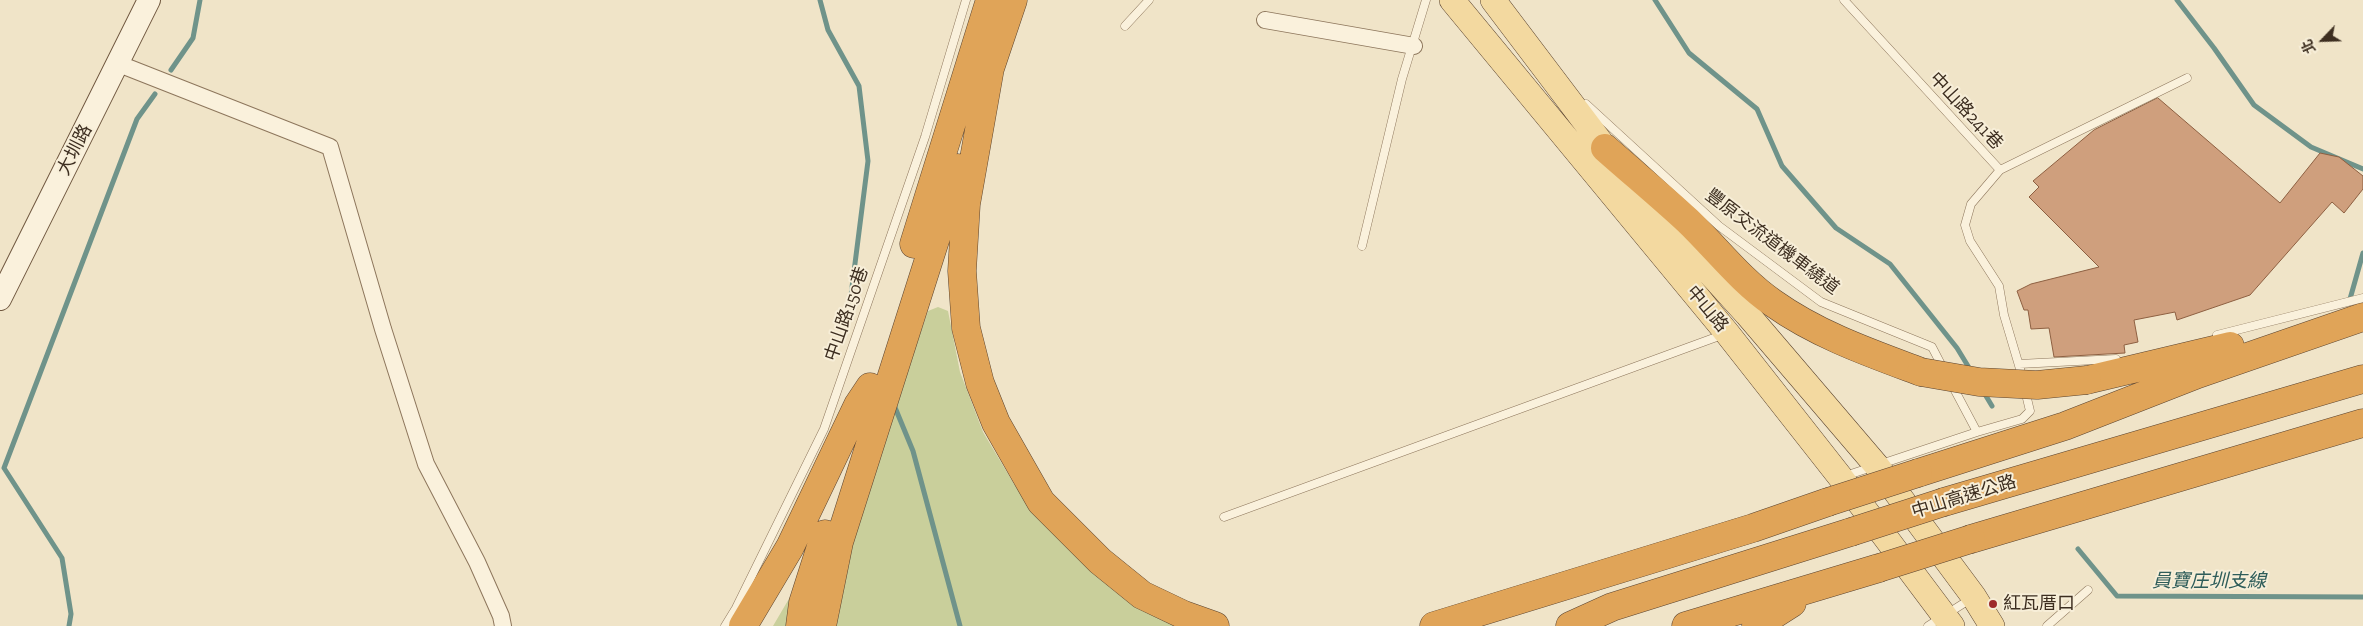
<!DOCTYPE html>
<html>
<head>
<meta charset="utf-8">
<style>
	body { margin:0 }
	#map { position:relative; width:2363px; height:626px; overflow:hidden; background:#f0e4c8; font-family:"Zilla Slab","Noto Sans TC",serif }
	canvas { display:block }
	.north { position:absolute; left:2298px; top:15px; width:50px; height:50px; -webkit-text-stroke:4px #f7eed8; paint-order:stroke; rotate:246deg; font-size:14px; font-weight:700; line-height:20px; text-align:center; color:#3d2e20 }
	.north::after { content:''; display:block; margin:auto; width:18px; height:22px; background:#3d2e20; clip-path:polygon(50% 0,100% 100%,50% 72%,0 100%) }
</style>
</head>
<body>
<div id="map">
<canvas width="2363" height="626"></canvas>
<div class="north">北</div>
</div>
<script>
const context = document.querySelector('canvas').getContext('2d');
context.lineJoin = 'round';
function fillPath(path, color) {
  context.fillStyle = color;
  context.fill(path, 'evenodd');
}
function stroke(path, color, width, dash) {
  context.strokeStyle = color;
  context.lineWidth = width;
  context.lineCap = dash ? 'butt' : 'round';
  context.setLineDash(dash || []);
  context.stroke(path);
}
function drawText(font, color, halo, rows, align = 'center') {
  context.font = font + ' "Zilla Slab","Noto Sans TC",serif';
  context.lineWidth = 4;
  context.setLineDash([]);
  context.textBaseline = 'middle';
  context.strokeStyle = halo;
  context.fillStyle = color;
  for (const [text, x, y, turn = 0] of rows) {
    context.save();
    context.translate(x, y);
    context.rotate((+turn || 0) * Math.PI / 180);
    context.textAlign = isNaN(turn) ? turn : align;
    if (halo) context.strokeText(text, 0, 0);
    context.fillText(text, 0, 0);
    context.restore();
  }
}
fillPath(new Path2D(`
	M938 307 948 311 960 372 983 432 1014 484 1047 525 1185 626H833C855 518 892 414 928 311Z
	M800 580 791 626H773Z`), '#c9cf9b');
stroke(new Path2D(`
	M820 0 828 30 859 86 868 161 850 303
	M1655 0 1689 53 1757 109 1782 166 1836 228 1890 264 1957 348 1971 371
	M2177 0 2214 48 2254 105 2311 147 2363 169
	M171 70 193 38 200 0
	M2350 299 2363 253
	M1983 391 1992 406
	M894 405 913 451 960 626
	M2078 549 2117 596 2363 597
	M69 626 71 614 62 558 4 468 137 119 155 94`), '#6f938a', 5);
const building = new Path2D(`
	M2158 98 2280 203 2320 153 2339 157 2363 176V189L2344 213 2332 202 2250 295 2177 320 2175 312 2134 320 2138 342 2124 345 2125 353 2054 357 2049 328 2031 329 2028 310H2024L2017 291 2031 284 2099 267 2029 197 2039 187 2033 181 2094 130Z`);
fillPath(building, '#cf9f7d');
stroke(building, '#8d5f41', 1);
const lane = new Path2D(`
	M1844 0 2000 170 1971 204 1965 225 1970 241 1999 286 2004 315 2023 379
	M1125 26 1149 0
	M1586 104 1719 226 1821 302 1932 347 1944 370
	M2000 170 2187 78
	M1362 246 1402 79 1426 0
	M2217 335 2363 298
	M2019 364 2116 359
	M1951 383 1977 432
	M1845 476 1977 432 2022 419 2030 411 2025 390
	M1224 517 1722 335
	M725 626 736 608 824 429 925 137 966 0
	M1928 626 1972 598
	M2047 626 2088 590`);
const street = new Path2D(`
	M1265 20 1414 46
	M119 64 330 147 383 329 426 464 477 562 501 616 503 626`);
const secondary = new Path2D(`
	M0 299 149 0`);
const primary = new Path2D(`
	M1452 0 1727 333 1841 478 1952 626
	M1493 0 1605 148 1682 242 1747 314 1876 465 1974 597 1992 626`);
const highway = new Path2D(`
	M990 68 966 204 962 271 966 328 980 383 996 423 1041 502 1100 561 1142 595 1184 615 1215 626
	M984 86 1013 0
	M1605 148C1632 172 1661 196 1688 221 1716 248 1741 281 1773 303 1818 335 1870 353 1921 372
	M914 244 990 0
	M2087 380 2230 346
	M1918 473 2065 426 2198 374 2363 317
	M1944 502 2363 379
	M1971 539 2363 423
	M743 626 790 547 858 405 870 387
	M800 626 803 603 825 534
	M822 626 839 542 958 168
	M1434 626 1753 528 1828 502
	M1570 626 1612 607 1851 532
	M1686 626 1879 568
	M1756 626 1792 603`);
stroke(lane, '#8d765c', 9);
stroke(street, '#8d765c', 18);
stroke(secondary, '#6f573f', 24);
stroke(primary, '#5b4430', 26);
stroke(highway, '#5b4430', 29);
stroke(lane, '#faf1dc', 8);
stroke(street, '#faf1dc', 16);
stroke(secondary, '#faf1dc', 22);
stroke(primary, '#f3d9a0', 25);
stroke(highway, '#e0a458', 28);
const highwayBridge = new Path2D(`
	M1921 372 1979 382 2037 385 2087 380
	M1828 502 1918 473
	M1851 532 1944 502
	M1879 568 1971 539`);
stroke(highwayBridge, '#5b4430', 29, []);
stroke(highwayBridge, '#e0a458', 28);
for (const [x, y, r, color] of [
	[1993,604,5,"#9e2a2b"]
]) {
  const dot = new Path2D();
  dot.arc(x, y, r, 0, 2 * Math.PI);
  context.fillStyle = color;
  context.fill(dot);
  stroke(dot, '#f7eed8', 2);
}
drawText('18px', '#3d2e20', '#f7eed8', [
	["中山路241巷",1966,111,47],
	["大圳路",75,150,-63],
	["豐原交流道機車繞道",1772,242,37],
	["中山路",1707,309,50],
	["中山路150巷",847,314,-71],
	["中山高速公路",1964,497,-17]
]);
drawText('18px', '#3d2e20', '#f7eed8', [
	["紅瓦厝口",2003,604]
], 'left');
drawText('italic 19px', '#2f5d5a', '#f7eed8', [
	["員寶庄圳支線",2209,582]
]);
</script>
</body>
</html>
